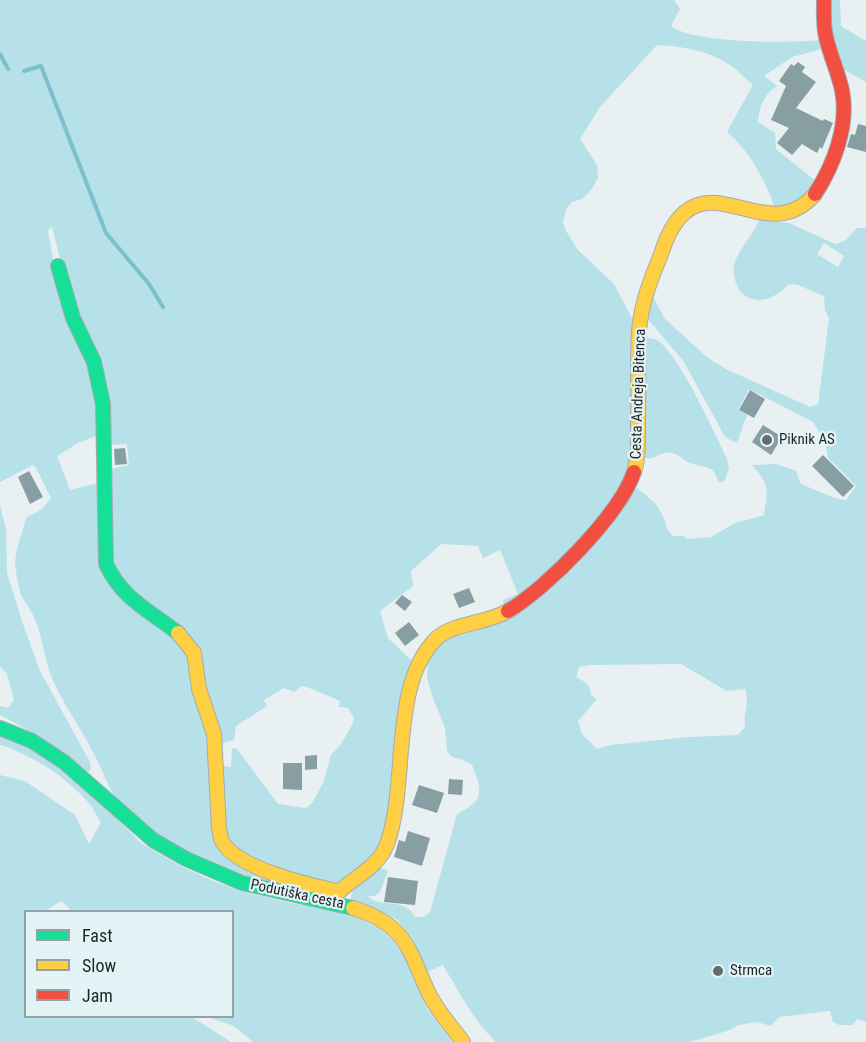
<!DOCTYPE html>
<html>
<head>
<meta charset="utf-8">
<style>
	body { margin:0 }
	#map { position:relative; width:866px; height:1042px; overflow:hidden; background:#e8f0f2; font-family:"Roboto Condensed",sans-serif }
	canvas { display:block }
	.legend { position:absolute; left:24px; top:910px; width:210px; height:108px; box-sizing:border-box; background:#e4f3f6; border:2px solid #95a1a3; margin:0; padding:8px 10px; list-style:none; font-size:18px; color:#1f2526 }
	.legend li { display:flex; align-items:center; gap:12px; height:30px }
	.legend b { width:30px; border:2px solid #95a1a3 }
</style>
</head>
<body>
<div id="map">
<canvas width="866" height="1042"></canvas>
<ul class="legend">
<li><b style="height:8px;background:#16e098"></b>Fast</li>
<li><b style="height:8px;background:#ffcf43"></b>Slow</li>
<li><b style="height:8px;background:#f24e42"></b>Jam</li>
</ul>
</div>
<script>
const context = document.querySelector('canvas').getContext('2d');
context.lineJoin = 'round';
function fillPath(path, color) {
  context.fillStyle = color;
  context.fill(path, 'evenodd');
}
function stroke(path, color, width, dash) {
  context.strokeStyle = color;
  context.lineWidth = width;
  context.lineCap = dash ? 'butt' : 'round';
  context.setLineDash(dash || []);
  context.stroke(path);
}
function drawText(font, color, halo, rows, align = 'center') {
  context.font = font + ' "Roboto Condensed",sans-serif';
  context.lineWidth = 4.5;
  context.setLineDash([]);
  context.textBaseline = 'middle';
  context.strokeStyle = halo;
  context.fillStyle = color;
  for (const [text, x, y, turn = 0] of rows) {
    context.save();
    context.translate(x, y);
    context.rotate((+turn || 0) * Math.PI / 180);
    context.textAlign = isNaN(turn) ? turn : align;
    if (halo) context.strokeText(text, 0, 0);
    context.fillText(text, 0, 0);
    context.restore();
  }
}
fillPath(new Path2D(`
	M0 0H674L680 9 671 26C693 44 791 43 821 40L822 49 792 57 764 76 777 86C763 96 760 105 758 122L775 133 776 149 817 182C801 200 794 209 769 210L775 208C764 178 751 153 727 132L753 85C746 79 739 71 731 66 711 51 681 46 657 45L600 107 580 139 597 165 598 178 591 190 582 199 572 202 566 209 563 222 566 231 578 250 614 284 634 322 632 448 628 469 618 491 596 520 553 569 526 595 504 606 503 600 518 594 500 550 483 558 478 546 441 544 411 571 413 586 380 611 388 638 412 661C404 683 400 705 398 728 395 767 397 820 376 854 368 866 355 877 341 882 318 890 236 861 226 839 218 823 218 783 221 766L231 767 232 748 237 749 278 804 306 808 312 803 324 781 331 755 341 744 352 725 354 718 348 708 339 707 340 701 307 687 302 686 294 692 284 688 264 700 267 706 236 726 234 740 223 743 218 741 215 725 203 692 199 663 195 648 182 632 139 603 117 581 108 564V493L111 469 129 465 127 444 108 445 107 409 100 374 95 356 75 319 52 227 48 230 54 266 58 272 62 285 69 318 87 350 99 392 103 435 104 566C111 582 121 595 134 606 153 621 179 629 190 652 197 665 194 679 197 693 200 711 210 727 213 745 217 776 205 834 230 856 244 868 272 876 289 882L288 888C225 873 166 849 120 802 108 790 104 773 96 758 83 731 64 706 52 678 44 659 42 634 34 617 31 610 26 604 22 597 19 590 17 579 16 571 13 551 22 537 26 518L42 509 51 498 36 468 33 465 0 482ZM96 436 98 483 70 490 57 456 78 443Z
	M829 0H840L841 26 866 41V82L841 68 829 23Z
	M759 220 789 223 835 244 846 240 857 228H866V1022L857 1019 853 1025H839L833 1022 830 1011 779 1017 771 1026 757 1022 739 1025 727 1031 690 1042H496C473 1020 459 992 443 965L427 972 412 937 396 919 351 899C351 884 370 876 381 868L388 871 380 892 375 896H368C378 909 405 896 415 917H424L430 912 457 814C484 801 483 792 472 765L461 759 452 757 447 751 445 728 433 698 427 678 428 655 442 640 497 622 618 511 637 488 656 504 663 516 668 531 673 536H683L687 539 711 537 735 523 764 515C768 488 770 486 752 465L776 464 796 471 801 484 835 498 846 500 856 486 828 458 825 442 813 422 749 389 738 410 747 415 737 443 725 437 684 362 647 318 652 295 665 319 708 358 726 369 810 407 818 404 829 319 825 310 824 296 798 285 789 284C779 294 767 303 752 299 743 296 739 291 736 283 726 257 751 242 759 220ZM824 243 844 256 838 267 817 254ZM681 664 727 691 745 689C750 702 743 714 745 727L738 735 689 737 611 745 597 749 582 734 578 721 597 699 591 695C591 684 585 682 576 677L579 667 590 665Z
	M645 338C648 338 652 338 655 339 675 346 717 437 727 459L729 469 724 482H718C715 464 703 468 690 463 684 461 679 454 673 453 666 451 657 456 650 459L644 457Z
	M0 505 6 529 7 573 24 627 40 671 90 762 91 769 89 772 86 771C59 749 31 731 0 715V706L8 708 14 700 7 674 0 666Z
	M0 735 27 746 48 759 106 808 141 843 180 866 213 881 247 893 296 904 325 908 352 915 380 929 393 940 405 958 427 1009 452 1042H253L234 1026 208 1017 232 1016V912L72 911 61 901 47 910 49 911 26 912V1016L192 1017 231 1042H0V775L25 781 75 815 89 844 101 822C97 816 93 808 88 802 66 777 31 754 0 745Z`), '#b6e1e9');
stroke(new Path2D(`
	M0 54 8 69
	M24 71 41 66 106 233 149 284 163 307`), '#7cc0cb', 4);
fillPath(new Path2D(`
	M798 62 805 67 802 72 816 82 796 108 823 121 824 119 833 123 822 149 820 147 817 153 802 144 792 155 777 143 789 128 771 120 786 86 779 81 791 64 794 66Z
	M858 124 866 126V152L847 147 851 134 855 135Z
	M750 390 765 399 754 418 739 410Z
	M763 425 782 437 771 455 752 442Z
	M125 448 127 464 115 465 114 449Z
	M823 455 854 486 843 497 812 466Z
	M29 471 43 497 30 504 18 477Z
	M469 588 475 602 459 608 453 594Z
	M402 595 412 602 405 611 395 603Z
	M409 622 419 635 405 646 395 633Z
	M317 755V769L305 770V756Z
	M283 763H302V790L283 789Z
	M449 779 463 780 462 795 448 794Z
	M419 785 444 793 437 813 412 805Z
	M408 831 430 838 422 866 394 857 399 840 405 842Z
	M388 877 418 881 415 905 384 902Z`), '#879fa3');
const fast = new Path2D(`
	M58 266 73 318 94 362 103 404 106 564C123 600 149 610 178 633
	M0 728 32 741 64 762 153 840 186 859 242 883 353 908`);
const slow = new Path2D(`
	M634 472C639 456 638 439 638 422 639 392 637 361 639 331 641 305 650 281 660 257 665 242 671 225 684 213 722 179 772 244 815 194
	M178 633 194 653 199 689 214 734 219 828C220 832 220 837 222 841 236 868 308 885 337 891
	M330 901C347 879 377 871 387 844 409 784 389 684 437 638 453 623 486 624 508 611
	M353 908C409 926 408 950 430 996 439 1013 452 1027 463 1042`);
const jam = new Path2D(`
	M815 194C834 165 849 125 842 90 838 72 830 55 826 37 823 25 824 12 824 0
	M508 611C547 588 620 514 634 472`);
stroke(fast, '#a5abad', 16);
stroke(slow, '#a5abad', 16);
stroke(jam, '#a5abad', 16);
stroke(fast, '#16e098', 14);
stroke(slow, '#ffcf43', 14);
stroke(jam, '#f24e42', 14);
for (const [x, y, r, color] of [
	[767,440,6,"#656c6d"],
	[718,971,6,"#656c6d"]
]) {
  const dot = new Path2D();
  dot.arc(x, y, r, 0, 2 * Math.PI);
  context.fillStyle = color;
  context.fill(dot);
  stroke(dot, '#e4f3f6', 2);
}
drawText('15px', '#1f2526', '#e4f3f6', [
	["Cesta Andreja Bitenca",639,394,-88],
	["Podutiška cesta",297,895,12]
]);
drawText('15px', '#1f2526', '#e4f3f6', [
	["Piknik AS",779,440],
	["Strmca",730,971]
], 'left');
</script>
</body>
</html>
